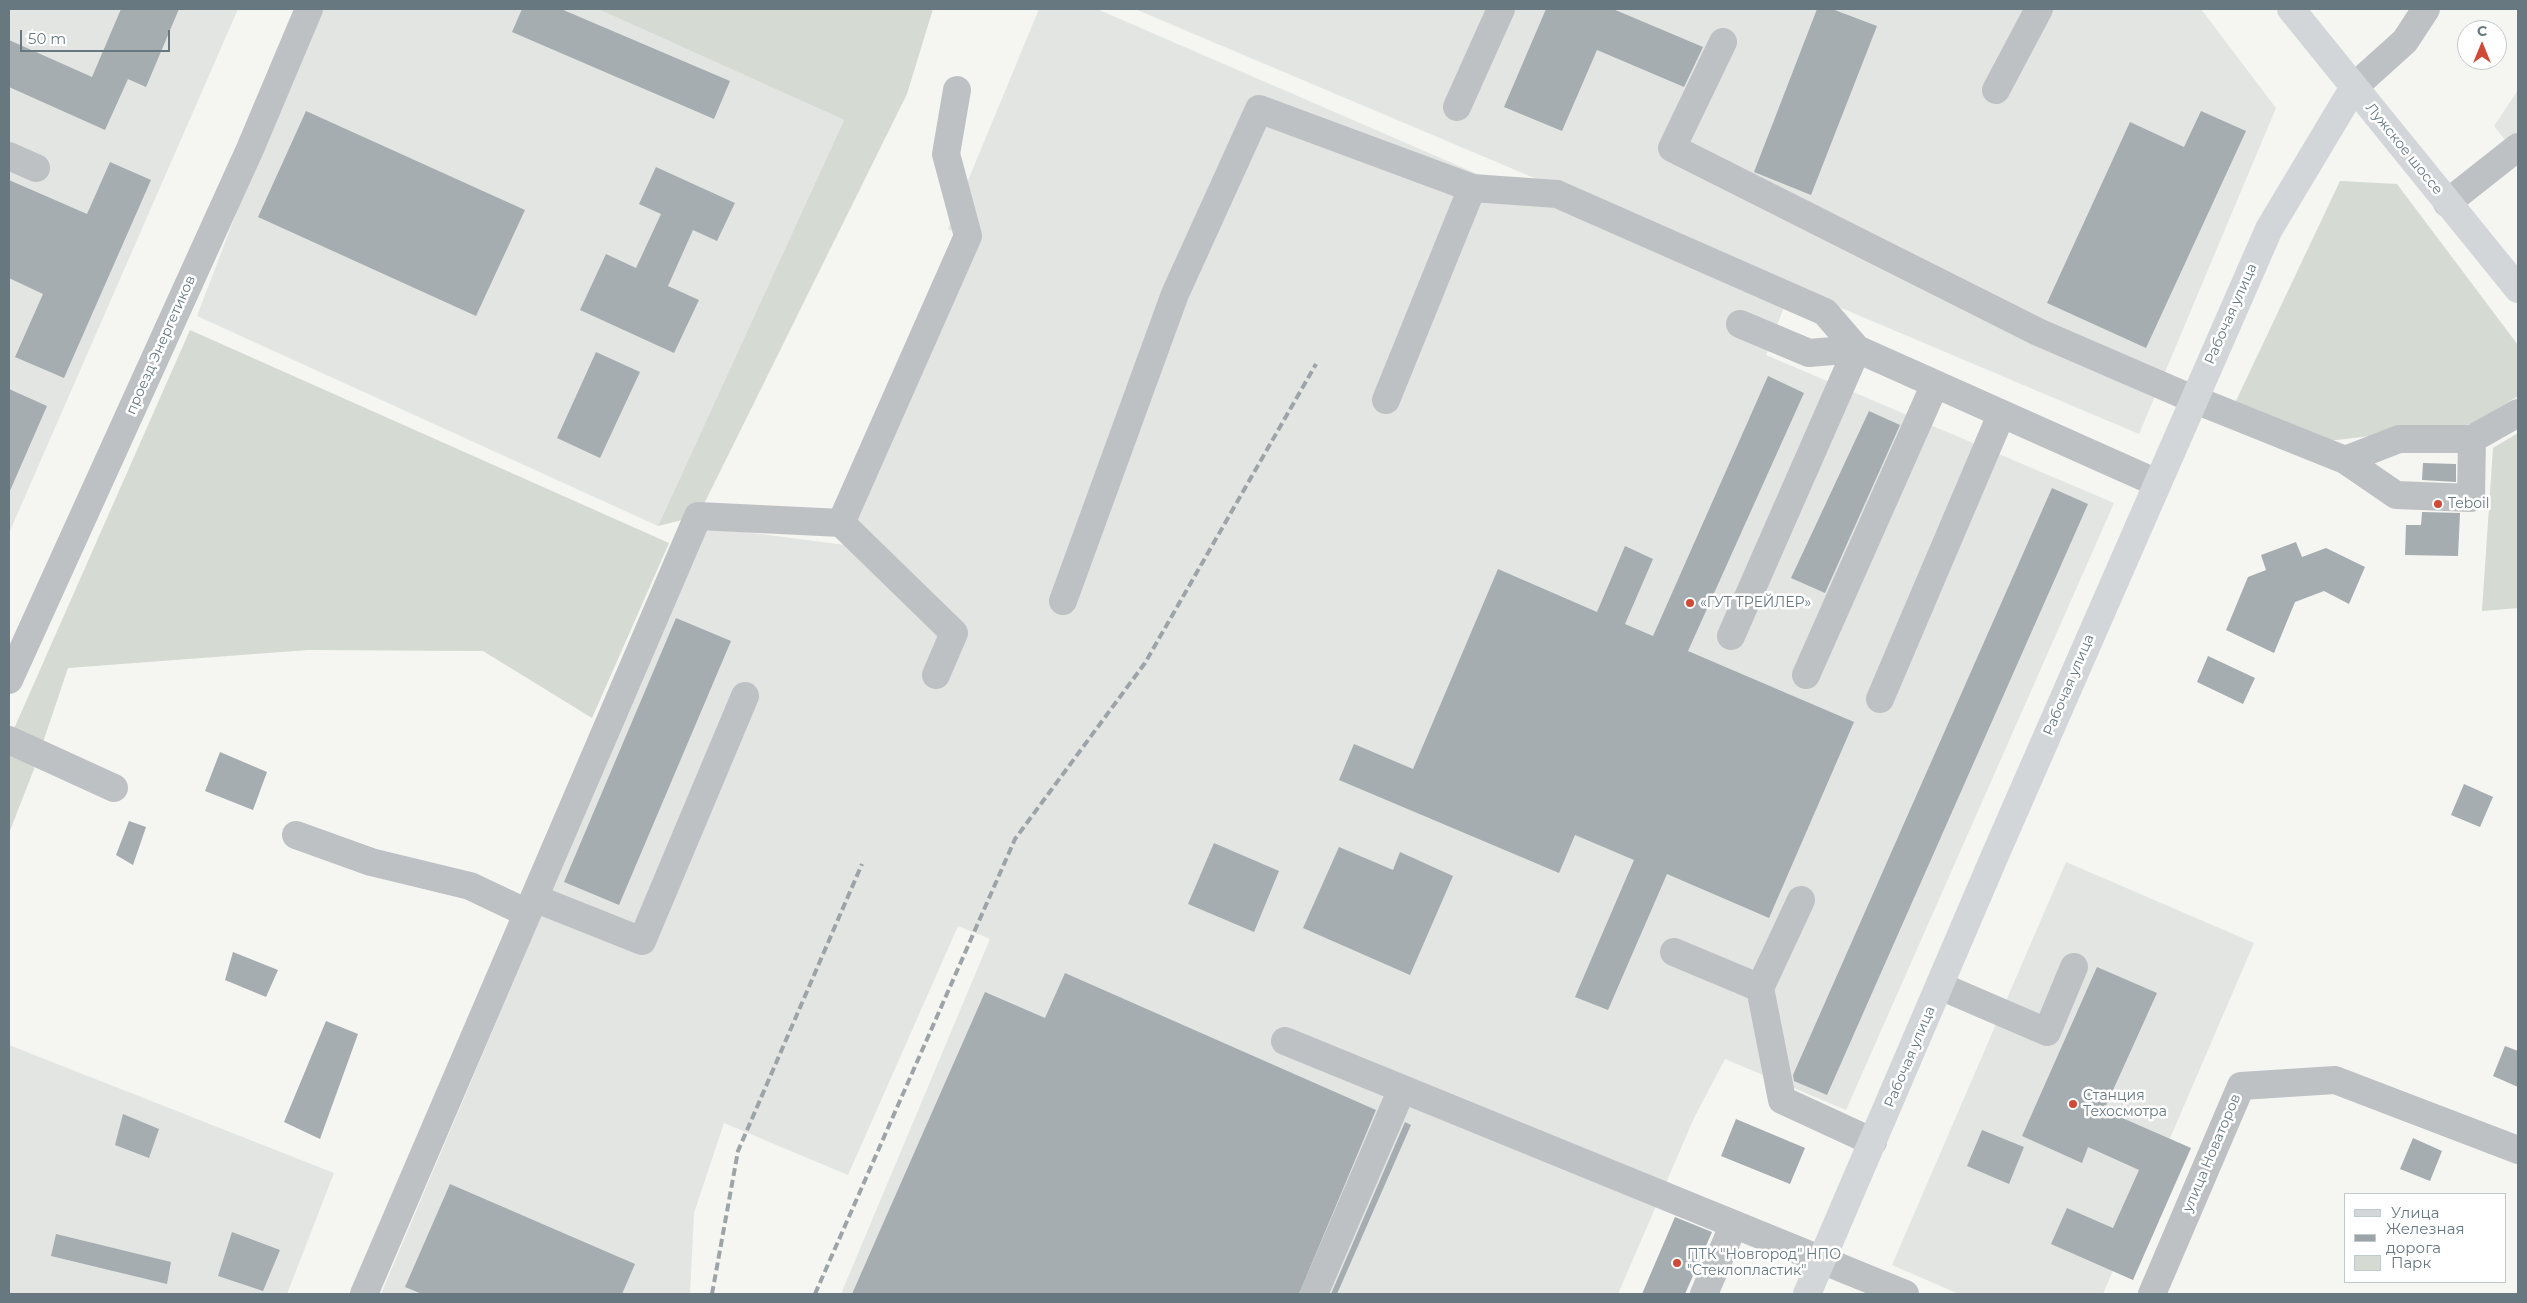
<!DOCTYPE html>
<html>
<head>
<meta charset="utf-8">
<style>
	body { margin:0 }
	#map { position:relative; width:2527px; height:1303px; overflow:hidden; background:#f5f5f2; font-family:Montserrat,sans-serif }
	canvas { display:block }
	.frame { position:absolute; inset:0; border:10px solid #677880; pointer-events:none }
	.legend { position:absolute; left:2344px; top:1193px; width:162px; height:90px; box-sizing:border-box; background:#fff; border:1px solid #c2c9cc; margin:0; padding:6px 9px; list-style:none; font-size:15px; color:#677880 }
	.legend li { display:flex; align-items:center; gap:10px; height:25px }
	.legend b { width:25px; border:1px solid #c2c9cc }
	.north { position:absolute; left:2457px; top:20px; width:50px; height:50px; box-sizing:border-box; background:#fff; border:1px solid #c2c9cc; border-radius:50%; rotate:0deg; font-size:14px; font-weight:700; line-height:20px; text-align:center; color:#677880 }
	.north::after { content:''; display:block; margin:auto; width:18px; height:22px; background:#d04a37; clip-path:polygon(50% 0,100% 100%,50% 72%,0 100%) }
	.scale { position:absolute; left:20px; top:30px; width:150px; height:22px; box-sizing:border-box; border:2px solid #677880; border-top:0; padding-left:6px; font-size:15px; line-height:18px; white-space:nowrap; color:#677880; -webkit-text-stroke:4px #fff; paint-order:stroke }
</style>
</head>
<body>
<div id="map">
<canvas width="2527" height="1303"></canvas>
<div class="frame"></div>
<ul class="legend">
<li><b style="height:6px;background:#d2d6d9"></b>Улица</li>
<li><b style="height:6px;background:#9da4a8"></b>Железная дорога</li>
<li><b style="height:14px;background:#d5dad2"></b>Парк</li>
</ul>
<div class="north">С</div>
<div class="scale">50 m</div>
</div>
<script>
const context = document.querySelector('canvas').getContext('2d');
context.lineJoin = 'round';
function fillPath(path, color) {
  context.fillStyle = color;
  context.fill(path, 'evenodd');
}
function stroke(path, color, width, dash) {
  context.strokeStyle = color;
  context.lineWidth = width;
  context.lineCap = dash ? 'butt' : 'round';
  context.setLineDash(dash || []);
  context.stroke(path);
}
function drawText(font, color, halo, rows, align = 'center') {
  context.font = font + ' Montserrat,sans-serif';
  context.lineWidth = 5;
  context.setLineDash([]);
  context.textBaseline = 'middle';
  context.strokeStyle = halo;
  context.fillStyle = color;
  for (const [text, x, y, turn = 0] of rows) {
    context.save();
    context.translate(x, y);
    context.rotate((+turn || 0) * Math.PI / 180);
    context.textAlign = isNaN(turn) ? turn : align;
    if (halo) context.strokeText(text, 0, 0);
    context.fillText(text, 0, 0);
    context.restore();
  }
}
fillPath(new Path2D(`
	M9 9H238L9 533Z
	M314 9H598L844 120 658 526 197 316Z
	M1039 9H1097L1784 307 1766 355 2114 503 1846 1110 1725 1059 1694 1118 1618 1294H841L990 939 958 926 848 1175 724 1123 694 1213 690 1294H381L706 527 845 545 977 243 948 229Z
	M1135 9H2201L2276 108 2139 434Z
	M2518 90V156L2494 126Z
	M2066 862 2254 943 2103 1294H1959L1892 1265Z
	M9 1045 334 1173 287 1294H9Z`), '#e3e5e2');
fillPath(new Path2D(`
	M598 9H933L907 94 698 516 658 526 844 120Z
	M2340 181 2397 184 2518 345V396L2473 424 2328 441 2234 405Z
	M190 330 669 543 592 718 483 651 308 650 68 668 34 769 9 833V740Z
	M2518 433V608L2482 611 2493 448Z`), '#d5dad2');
fillPath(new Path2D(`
	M121 9H179L146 87 128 79 105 130 9 87V40L92 77Z
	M522 9H561L730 81 714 119 512 32Z
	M1546 9H1613L1703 47 1684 87 1597 50 1562 131 1504 107Z
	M1817 9H1832L1877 26 1811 195 1754 172Z
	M306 111 525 210 476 316 258 217Z
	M2201 111 2246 131 2146 348 2047 303 2130 122 2184 147Z
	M110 162 151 180 64 378 15 357 43 294 9 278V180L87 214Z
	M656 167 735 203 717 241 693 230 668 286 699 300 674 353 580 310 606 254 636 268 661 214 639 204Z
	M596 352 640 372 600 458 557 438Z
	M1768 376 1804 393 1688 651 1854 722 1769 918 1667 874 1608 1010 1575 997 1634 860 1575 835 1559 873 1339 780 1354 744 1413 769 1498 569 1597 612 1625 546 1653 559 1625 624 1653 636Z
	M9 389 47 406 9 493Z
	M1869 411 1900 425 1825 593 1791 578Z
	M2423 463 2456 464V482L2422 480Z
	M2052 488 2088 504 1827 1095 1794 1081 1793 1075Z
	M2422 512 2460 513 2458 556 2405 555 2406 525H2421Z
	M2296 542 2302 557 2326 548 2365 567 2349 604 2324 591 2295 602 2274 653 2226 630 2248 577 2266 570 2261 555Z
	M676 618 731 641 619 905 564 882Z
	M2208 656 2255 678 2243 704 2197 682Z
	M220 752 267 772 253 810 205 791Z
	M2464 784 2493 797 2480 827 2451 815Z
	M129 821 146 827 133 865 116 855Z
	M1214 843 1279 871 1254 932 1188 904Z
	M1339 847 1393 870 1400 852 1453 876 1410 975 1303 928Z
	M233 952 278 970 266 997 225 980Z
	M2097 967 2157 993 2104 1110 2191 1148 2133 1280 2051 1244 2067 1208 2113 1228 2139 1170 2088 1147 2082 1163 2022 1136Z
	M1065 973 1376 1110 1299 1294H852L985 992 1045 1018Z
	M326 1021 358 1034 320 1139 284 1122Z
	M2505 1046 2518 1051V1087L2493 1076Z
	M123 1114 159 1129 149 1158 115 1145Z
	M1736 1119 1805 1148 1790 1184 1721 1156Z
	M1405 1122 1411 1125 1337 1294H1331Z
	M1982 1130 2024 1147 2009 1184 1967 1166Z
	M2413 1138 2442 1151 2430 1181 2400 1169Z
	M450 1184 635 1264 622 1294H422L405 1287Z
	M1675 1217 1712 1232 1685 1294H1642Z
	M232 1232 280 1250 263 1291 218 1276Z
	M56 1234 171 1262 167 1284 51 1256Z`), '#a5adb1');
stroke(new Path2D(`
	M1723 42 1672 148 2038 332 2193 399 2345 460 2396 495 2471 498 2472 439
	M2354 87 2405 41 2426 9
	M1996 90 2039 9
	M1457 107 1501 9
	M9 156 36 168
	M2447 203 2518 147
	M1386 400 1472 188
	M2345 460 2399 439H2472L2518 413
	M841 523 968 236 946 154 957 90
	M1063 601 1175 294 1259 109 1472 188 1557 194 1825 312 1857 349 2157 483
	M1731 636 1857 349 1809 353 1740 324
	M1806 675 1935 384
	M9 680 250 149 309 9
	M1880 699 2001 415
	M9 740 114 788
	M296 835 371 862 470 886 527 913
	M534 898 642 941 745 696
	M1674 952 1760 988 1782 1100 1873 1142
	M1940 986 2047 1032 2074 967
	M1760 988 1801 900
	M1285 1041 1905 1294
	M364 1294 698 516 841 523 954 633 936 675
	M1314 1294 1402 1089
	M1704 1294 1734 1224
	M2152 1294 2241 1086 2335 1080 2518 1150`), '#bdc1c4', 28);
stroke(new Path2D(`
	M2291 9 2518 289
	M1807 1294 1996 853 2269 229 2354 87`), '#d2d6d9', 28);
stroke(new Path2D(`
	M712 1294 738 1151 862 864
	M815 1294 1015 839 1145 663 1316 364`), '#9da4a8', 4, [8, 4]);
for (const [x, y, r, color] of [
	[2438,504,5,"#d04a37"],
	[1690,603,5,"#d04a37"],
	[2073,1104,5,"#d04a37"],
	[1677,1263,5,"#d04a37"]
]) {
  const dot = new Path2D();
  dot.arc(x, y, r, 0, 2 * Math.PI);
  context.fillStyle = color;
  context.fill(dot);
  stroke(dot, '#fff', 2);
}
drawText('14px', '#677880', '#fff', [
	["Лужское шоссе",2404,149,51],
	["Рабочая улица",2231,314,-66],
	["проезд Энергетиков",161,345,-66],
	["Рабочая улица",2069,685,-67],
	["Рабочая улица",1910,1057,-67],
	["улица Новаторов",2212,1153,-67]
]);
drawText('14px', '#677880', '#fff', [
	["Teboil",2448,504],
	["«ГУТ ТРЕЙЛЕР»",1700,603],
	["Станция",2083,1096],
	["Техосмотра",2083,1112],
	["ПТК \"Новгород\" НПО",1687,1255],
	["\"Стеклопластик\"",1687,1271]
], 'left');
</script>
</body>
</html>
